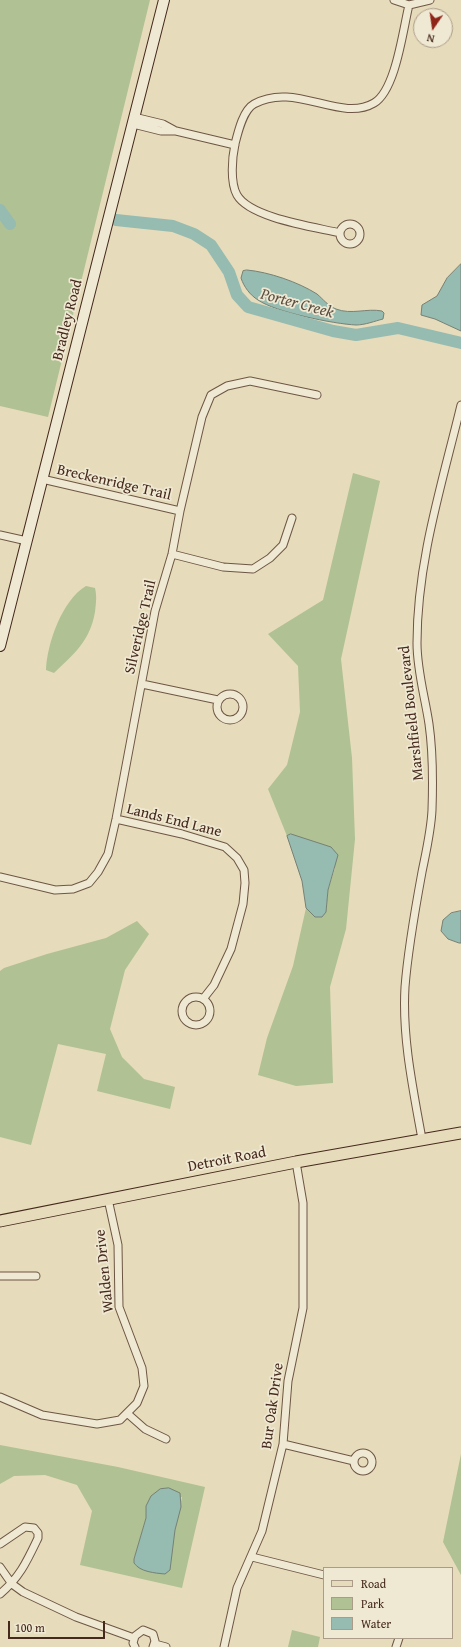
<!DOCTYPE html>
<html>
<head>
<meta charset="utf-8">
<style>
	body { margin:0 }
	#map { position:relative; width:461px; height:1647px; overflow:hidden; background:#e6dbba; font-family:"Gentium Book Plus",serif }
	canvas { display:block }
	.legend { position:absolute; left:323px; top:1567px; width:130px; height:72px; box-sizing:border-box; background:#efe8d2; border:1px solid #ab9c89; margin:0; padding:5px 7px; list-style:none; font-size:12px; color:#45291c }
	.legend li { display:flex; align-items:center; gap:8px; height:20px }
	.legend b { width:20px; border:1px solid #ab9c89 }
	.north { position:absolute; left:413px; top:8px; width:40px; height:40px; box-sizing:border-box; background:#efe8d2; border:1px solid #ab9c89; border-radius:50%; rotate:193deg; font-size:11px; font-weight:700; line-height:16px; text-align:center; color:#45291c }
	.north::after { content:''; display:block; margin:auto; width:14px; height:18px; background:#8f2418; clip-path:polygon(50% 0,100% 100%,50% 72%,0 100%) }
	.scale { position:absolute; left:8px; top:1621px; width:97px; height:18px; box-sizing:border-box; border:2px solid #45291c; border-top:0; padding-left:5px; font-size:12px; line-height:14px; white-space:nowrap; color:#45291c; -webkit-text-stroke:3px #efe8d2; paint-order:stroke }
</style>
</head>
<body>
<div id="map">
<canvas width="461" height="1647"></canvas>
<ul class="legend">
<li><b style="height:5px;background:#e6dbba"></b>Road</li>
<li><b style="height:11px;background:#b0c194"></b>Park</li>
<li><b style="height:11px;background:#96bbb1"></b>Water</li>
</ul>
<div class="north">N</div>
<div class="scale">100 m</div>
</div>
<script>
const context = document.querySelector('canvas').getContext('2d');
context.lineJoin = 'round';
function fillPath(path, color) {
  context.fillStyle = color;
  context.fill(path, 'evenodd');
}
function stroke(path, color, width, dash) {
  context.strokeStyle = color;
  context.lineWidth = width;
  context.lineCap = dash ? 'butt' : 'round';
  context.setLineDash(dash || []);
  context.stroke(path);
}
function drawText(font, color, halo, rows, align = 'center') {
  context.font = font + ' "Gentium Book Plus",serif';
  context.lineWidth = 3.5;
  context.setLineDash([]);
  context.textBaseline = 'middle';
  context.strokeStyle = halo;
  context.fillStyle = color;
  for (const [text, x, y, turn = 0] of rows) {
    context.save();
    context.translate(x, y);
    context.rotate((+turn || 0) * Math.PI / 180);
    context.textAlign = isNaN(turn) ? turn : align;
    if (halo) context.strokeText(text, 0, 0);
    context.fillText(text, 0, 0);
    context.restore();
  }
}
fillPath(new Path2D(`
	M0 0H150L48 417 0 406Z
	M353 473 380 481 341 659 352 758 355 839 346 929 330 987 333 1083 296 1086 258 1075 267 1038 293 966 306 908 315 917 326 912 328 890 335 868 291 834 287 836 268 789 287 765 300 712 298 666 268 634 323 600Z
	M86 586 95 588C97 597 96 603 95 612 90 641 74 654 54 673L46 670C47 644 62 600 86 586Z
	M137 921 149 934 125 970 110 1029 122 1057 144 1079 175 1087 170 1109 97 1091 106 1054 58 1044 31 1145 0 1137V971L4 968 47 954 106 938Z
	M0 1445 118 1467 205 1487 182 1588 80 1565 92 1511 77 1485 45 1475 14 1476 0 1484ZM182 1497 175 1530 136 1566 134 1563V1559L146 1518V1506Z
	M461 1454V1575L443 1542Z
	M292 1630 320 1637 318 1647H288Z`), '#b0c194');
const water = new Path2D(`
	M461 264V331L435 319 421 315 422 305 437 296 447 278Z
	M247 270C269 272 298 282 317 294 323 299 328 306 336 309 351 315 367 308 382 311L384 313 383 319C375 321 365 325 356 325 334 324 275 312 258 300 250 295 244 287 241 278L243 271Z
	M291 834 331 847 338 855 328 890 326 912 322 917H315L306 908 302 881 287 836Z
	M461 911V943H459L448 939 441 931 443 920 451 913Z
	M169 1488 180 1493 181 1507 175 1530 170 1570 165 1574C155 1573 140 1572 134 1563V1559L146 1518V1506L151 1496 160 1489Z`);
fillPath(water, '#96bbb1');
stroke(water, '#768175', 1);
stroke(new Path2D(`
	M0 210 10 224
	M116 220 173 226 194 234 211 245 229 272 237 295 248 307 333 331 356 335 398 328 461 343`), '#96bbb1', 12);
const street = new Path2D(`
	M394 0 409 5 430 0
	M134 117 163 124 174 130
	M133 124 161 131H176L235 145
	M340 234a10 10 0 1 1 20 0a10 10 0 1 1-20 0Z
	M340 233C315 227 250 218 237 195 230 182 232 158 235 144 238 132 243 110 254 104 295 81 340 123 374 103 396 90 403 29 409 5
	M42 479 180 511
	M0 535 27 541
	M172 554 223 567 253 569 270 558 283 545 292 518
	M142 684 218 700
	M217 707a13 13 0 1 1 26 0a13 13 0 1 1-26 0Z
	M116 819 182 834 225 847 237 858 244 870 245 883 243 904 231 949 214 985 203 999
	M0 877 55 890 73 889 89 883 98 872 108 854 116 819 155 611 172 554 180 511 202 417 211 395 227 386 250 381 317 395
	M182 1011a14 14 0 1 1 28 0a14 14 0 1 1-28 0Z
	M422 1139C413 1089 402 1037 405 987 408 948 415 910 422 872 426 852 431 831 432 810 433 781 433 752 429 724 425 697 417 671 417 643 417 562 442 484 461 405
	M0 1276H36
	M0 1397 42 1415 97 1424 120 1420 137 1403 144 1386 142 1368 119 1307 118 1245 108 1199
	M128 1414 145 1429 166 1439
	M283 1444 354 1461
	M354 1462a9 9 0 1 1 18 0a9 9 0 1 1-18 0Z
	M0 1544 25 1527 34 1528 38 1533V1538C27 1561 20 1577 0 1594
	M252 1557 324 1575
	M0 1567 12 1584 23 1592 76 1617 134 1638
	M155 1644 166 1647
	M135 1647 133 1643 135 1636 143 1630 153 1634 155 1641 153 1647
	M224 1647 237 1588 262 1531 283 1444 288 1381 303 1308V1203L296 1162
	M396 1647 399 1638`);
const secondary = new Path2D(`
	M0 646 164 0`);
const primary = new Path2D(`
	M0 1221 296 1162 461 1133`);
stroke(street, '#6d5644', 9);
stroke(secondary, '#45291c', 12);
stroke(primary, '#45291c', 13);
stroke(street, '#efe8d2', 7);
stroke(secondary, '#efe8d2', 10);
stroke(primary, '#e6dbba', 11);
drawText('15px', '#45291c', '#efe8d2', [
	["Bradley Road",68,320,-76],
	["Breckenridge Trail",114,483,13],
	["Silveridge Trail",141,627,-77],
	["Marshfield Boulevard",412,713,-96],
	["Lands End Lane",174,821,14],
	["Detroit Road",227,1160,-11],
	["Walden Drive",105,1271,-96],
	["Bur Oak Drive",273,1406,-82]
]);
drawText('italic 16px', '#594e41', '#efe8d2', [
	["Porter Creek",297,304,15]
]);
</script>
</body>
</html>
